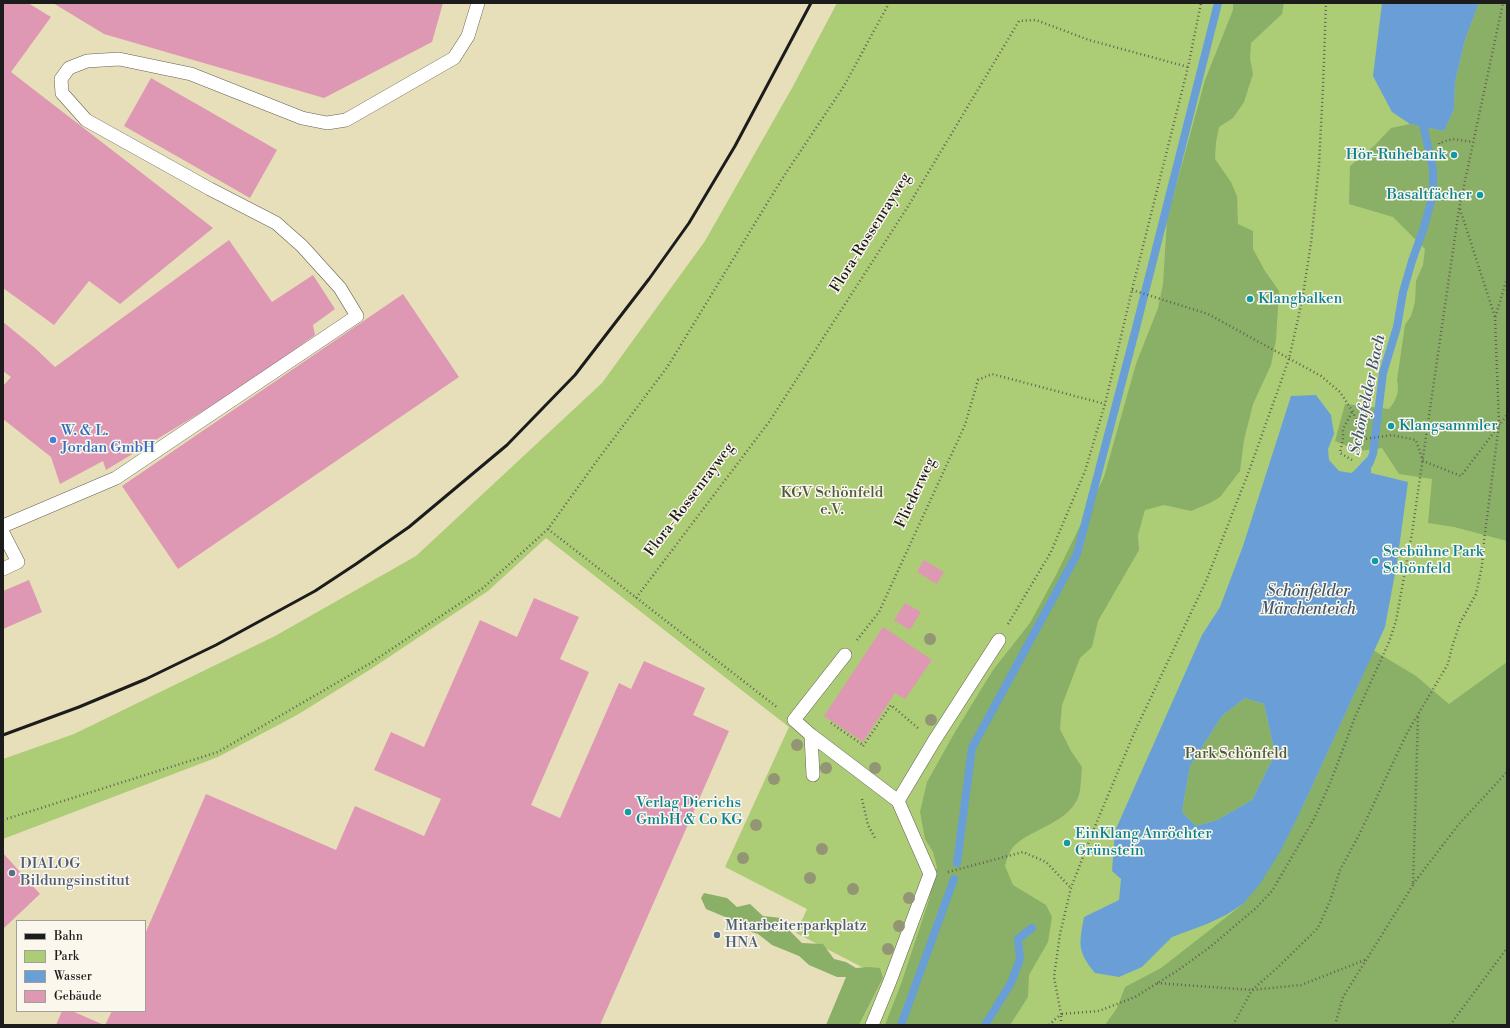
<!DOCTYPE html>
<html>
<head>
<meta charset="utf-8">
<style>
	body { margin:0 }
	#map { position:relative; width:1510px; height:1028px; overflow:hidden; background:#e7dfb9; font-family:"Libre Bodoni",serif }
	canvas { display:block }
	.frame { position:absolute; inset:0; border:4px solid #1c1c1c; pointer-events:none }
	.legend { position:absolute; left:16px; top:920px; width:130px; height:92px; box-sizing:border-box; background:#fbf7ec; border:1px solid #a29f99; margin:0; padding:5px 7px; list-style:none; font-size:12px; color:#1c1c1c }
	.legend li { display:flex; align-items:center; gap:8px; height:20px }
	.legend b { width:20px; border:1px solid #a29f99 }
</style>
</head>
<body>
<div id="map">
<canvas width="1510" height="1028"></canvas>
<div class="frame"></div>
<ul class="legend">
<li><b style="height:5px;background:#1c1c1c"></b>Bahn</li>
<li><b style="height:11px;background:#accd75"></b>Park</li>
<li><b style="height:11px;background:#699fd6"></b>Wasser</li>
<li><b style="height:11px;background:#de98b3"></b>Gebäude</li>
</ul>
</div>
<script>
const context = document.querySelector('canvas').getContext('2d');
context.lineJoin = 'round';
function fillPath(path, color) {
  context.fillStyle = color;
  context.fill(path, 'evenodd');
}
function stroke(path, color, width, dash) {
  context.strokeStyle = color;
  context.lineWidth = width;
  context.lineCap = dash ? 'butt' : 'round';
  context.setLineDash(dash || []);
  context.stroke(path);
}
function drawText(font, color, halo, rows, align = 'center') {
  context.font = font + ' "Libre Bodoni",serif';
  context.lineWidth = 3;
  context.setLineDash([]);
  context.textBaseline = 'middle';
  context.strokeStyle = halo;
  context.fillStyle = color;
  for (const [text, x, y, turn = 0] of rows) {
    context.save();
    context.translate(x, y);
    context.rotate((+turn || 0) * Math.PI / 180);
    context.textAlign = isNaN(turn) ? turn : align;
    if (halo) context.strokeText(text, 0, 0);
    context.fillText(text, 0, 0);
    context.restore();
  }
}
fillPath(new Path2D(`
	M837 3H1507V1025H859L883 978 796 933 807 909 725 867 789 727 546 538 488 591 371 669 297 715 218 757 3 839V759L74 734 275 636 416 556 602 383 705 241 792 88Z`), '#accd75');
fillPath(new Path2D(`
	M1233 3H1284L1282 14 1251 43 1250 59 1253 74 1244 102 1233 118 1219 127 1216 142 1215 159 1231 182 1237 196 1238 224 1253 231V249L1265 271 1279 291 1276 340 1271 365 1253 404 1244 440 1240 471 1220 497 1210 503 1191 511 1164 505 1145 510 1138 535 1139 550 1098 621 1092 647 1080 658 1062 705 1060 729 1071 751 1082 767C1081 776 1081 791 1078 798 1066 824 1033 828 1014 846 1009 851 1007 860 1005 866L1013 885 1046 905 1052 917 1048 942 1029 975 1028 997 1010 1025H885L901 984 928 903 937 867 933 852 925 839 920 812 927 782 955 732 993 670 1030 623 1056 575 1104 477 1136 364 1158 308 1163 284 1167 219 1205 80 1233 10Z
	M1479 3H1507V541L1454 527 1428 523 1432 479 1399 474 1382 448 1359 451 1335 441 1345 404 1389 409C1396 400 1400 393 1397 380L1405 325 1411 316 1415 302 1416 281 1423 265 1425 249 1393 217 1349 204 1350 166 1375 145 1391 128 1410 124 1444 131 1454 109 1455 82 1465 40Z
	M1373 650 1416 676 1449 704 1507 662V1025H1105L1117 1008 1125 987 1161 968 1243 904 1303 806 1357 688Z
	M1245 698 1264 704 1275 754 1252 800 1217 820 1196 826 1182 812 1190 766 1222 716Z
	M704 893 727 898 737 907 750 904 763 916 781 918 789 930 802 943 823 944 834 959 846 962 856 968 869 967 880 968 883 978 859 1025H826L846 977H837L809 965 799 956 772 945 758 934 745 930 730 919 706 909 701 898Z`), '#89b066');
fillPath(new Path2D(`
	M1382 3H1479L1465 40 1455 82 1454 109 1444 131 1410 124 1392 112 1373 76Z
	M1316 395 1331 415 1334 434 1328 449 1329 460 1339 471 1351 473C1360 467 1363 458 1373 454L1371 467V473L1408 482 1397 563 1385 627 1303 806 1281 850 1260 884 1243 904 1226 915 1207 924 1172 937 1142 967 1119 977 1095 973C1077 951 1079 944 1084 917L1119 900 1121 879 1112 871 1115 831 1202 635 1220 607 1243 546 1291 396ZM1245 698 1264 704 1275 754 1252 800 1217 820 1196 826 1182 812 1190 766 1222 716Z`), '#699fd6');
stroke(new Path2D(`
	M1369 464 1373 454 1383 373 1397 327 1403 292 1412 261 1423 230 1433 195V169L1423 124 1422 115
	M957 863 972 748 1077 554 1136 328 1218 3
	M901 1025 954 879
	M985 1025 1011 983 1020 959 1018 939 1032 928`), '#699fd6', 8);
fillPath(new Path2D(`
	M3 3H28L51 17 11 72 213 228 120 304 89 281 54 325 3 288Z
	M53 3H443L432 42 324 98 104 34Z
	M151 78 277 150 250 198 124 126Z
	M229 240 272 302 313 275 335 309 313 325 315 335 238 390 106 470 103 461 60 484 51 457 3 419V386L11 377 3 371V322L35 348 55 367Z
	M403 294 459 377 178 569 122 486Z
	M924 560 944 572 937 584 917 572Z
	M29 580 42 612 3 629V591Z
	M534 598 579 617 560 659 589 672 531 805 560 818 619 683 631 689 644 661 705 688 693 715 729 731 600 1025H105L112 1011H145V934L206 794 336 850 355 806 424 836 441 799 374 770 391 732 424 747 480 620 517 637Z
	M905 603 921 612 910 630 894 620Z
	M883 627 932 660 905 699 895 693 863 742 824 716Z
	M3 853 40 894 3 929Z
	M62 1011H72L104 1025H56Z`), '#de98b3');
const service = new Path2D(`
	M3 526 116 478 357 316 340 288 302 246 276 223 210 189 86 120 62 93 61 79 69 68 87 61 119 59 191 74 302 118 327 123 346 120 454 58 468 36 478 3
	M3 533 18 562 3 569
	M845 655 794 720 811 735 898 801
	M811 735 813 775
	M872 1025 890 981 930 874 898 801 934 741 999 640`);
stroke(service, '#636053', 14);
stroke(new Path2D(`
	M1441 156 1439 143 1453 139 1473 142
	M1460 209 1495 317
	M1132 290 1208 314 1321 376 1340 392 1353 412 1365 439 1392 435 1416 440 1423 461 1461 476 1507 415
	M1352 460 1340 453 1343 438V429L1352 412
	M548 529 778 708
	M636 598 769 422 907 208 1019 21 1036 20 1089 40 1188 67
	M1008 624 1051 552 1085 471 1105 404 1132 290 1188 67 1201 3
	M857 640 879 612 965 425 978 380 992 374 1105 404
	M831 723 863 745
	M863 746 891 705 919 729
	M862 799 868 825 875 838
	M3 820 218 752 369 664 483 588 548 529 599 458 668 366 782 179 844 86 889 3
	M948 872 1023 852 1046 862 1071 888
	M1413 884 1459 824 1507 772
	M1157 983 1252 990 1301 985 1365 960
	M1049 1025 1061 1014 1054 977 1060 934 1071 888 1093 831 1135 731 1206 581 1249 471 1289 359 1302 301 1311 243 1319 165 1323 87 1326 3
	M1061 1025V1014L1099 1011 1135 997 1177 971 1210 947 1256 908 1272 891 1314 819 1331 781 1355 717 1389 642 1396 621 1412 533 1459 209 1503 3
	M1233 1025 1252 990 1277 968 1318 928 1330 901 1340 870 1359 835 1407 733 1448 664 1452 647 1460 623 1476 594 1482 566 1484 541 1499 424 1495 318 1507 278
	M1335 1025 1343 997 1413 885 1418 717
	M1450 1025 1507 948`), '#636053', 2.5, [1, 3]);
stroke(service, '#fff', 13);
stroke(new Path2D(`
	M3 735 79 707 146 679 216 645 315 591 356 564 409 527 507 445 575 375 649 279 689 223 735 146 811 3`), '#1c1c1c', 3);
context.fillStyle = '#939674';
for (const [x, y] of [
	[930,639],
	[931,720],
	[797,745],
	[826,768],
	[875,768],
	[774,779],
	[756,825],
	[822,849],
	[743,858],
	[810,878],
	[853,889],
	[909,898],
	[899,926],
	[888,949]
]) {
  context.beginPath();
  context.arc(x, y, 6, 0, 2 * Math.PI);
  context.fill();
}
for (const [x, y, r, color] of [
	[1454,155,4,"#0f9aa8"],
	[1480,195,4,"#0f9aa8"],
	[1250,299,4,"#0f9aa8"],
	[1391,426,4,"#0f9aa8"],
	[53,440,4,"#3f7fe0"],
	[1375,561,4,"#0f9aa8"],
	[628,812,4,"#0f9aa8"],
	[1067,843,4,"#0f9aa8"],
	[12,873,4,"#5c6f8a"],
	[717,935,4,"#5c6f8a"]
]) {
  const dot = new Path2D();
  dot.arc(x, y, r, 0, 2 * Math.PI);
  context.fillStyle = color;
  context.fill(dot);
  stroke(dot, '#fbf7ec', 1.5);
}
drawText('15px', '#0d838f', '#fbf7ec', [
	["Hör-Ruhebank",1446,155,"right"],
	["Basaltfächer",1472,195,"right"],
	["Klangbalken",1258,299],
	["Klangsammler",1399,426],
	["Seebühne Park",1383,552],
	["Schönfeld",1383,569],
	["Verlag Dierichs",636,803],
	["GmbH & Co KG",636,820],
	["EinKlang Anröchter",1075,834],
	["Grünstein",1075,851]
], 'left');
drawText('15px', '#1c1c1c', '#fbf7ec', [
	["Flora-Rossenrayweg",871,233,-58],
	["Fliederweg",916,493,-65],
	["Flora-Rossenrayweg",690,500,-53]
]);
drawText('15px', '#366cbe', '#fbf7ec', [
	["W. & L.",61,431],
	["Jordan GmbH",61,448]
], 'left');
drawText('15px', '#4e5a3b', '#fbf7ec', [
	["KGV Schönfeld",832,493],
	["e.V.",832,510],
	["Park Schönfeld",1236,754]
]);
drawText('15px', '#4e5e75', '#fbf7ec', [
	["DIALOG",20,864],
	["Bildungsinstitut",20,881],
	["Mitarbeiterparkplatz",725,926],
	["HNA",725,943]
], 'left');
drawText('italic 16px', '#3f5770', '#fbf7ec', [
	["Schönfelder Bach",1368,395,-78],
	["Schönfelder",1308,592],
	["Märchenteich",1308,610]
]);
</script>
</body>
</html>
